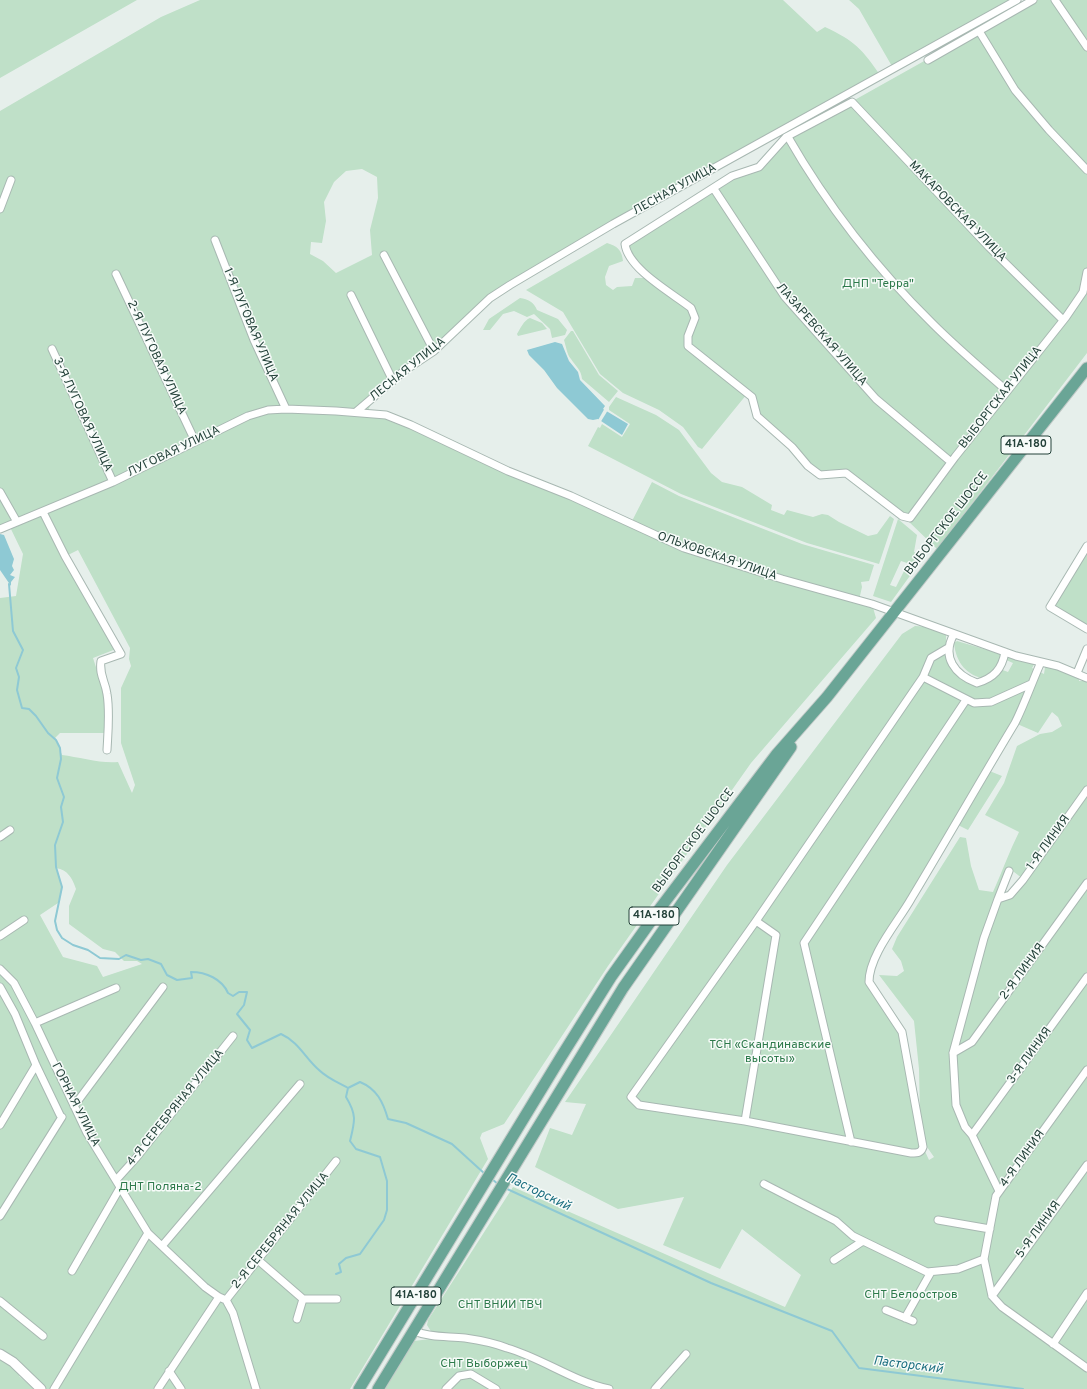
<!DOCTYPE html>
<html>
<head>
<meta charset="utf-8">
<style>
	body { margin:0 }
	canvas { display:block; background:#e6efeb }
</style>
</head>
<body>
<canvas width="1087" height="1389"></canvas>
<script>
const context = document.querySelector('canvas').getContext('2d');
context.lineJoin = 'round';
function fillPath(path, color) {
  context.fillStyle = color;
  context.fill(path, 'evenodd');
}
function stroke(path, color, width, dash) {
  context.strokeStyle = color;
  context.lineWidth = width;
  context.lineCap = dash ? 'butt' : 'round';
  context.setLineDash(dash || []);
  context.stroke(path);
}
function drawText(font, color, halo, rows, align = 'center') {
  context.font = font + ' Overpass,sans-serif';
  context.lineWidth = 3;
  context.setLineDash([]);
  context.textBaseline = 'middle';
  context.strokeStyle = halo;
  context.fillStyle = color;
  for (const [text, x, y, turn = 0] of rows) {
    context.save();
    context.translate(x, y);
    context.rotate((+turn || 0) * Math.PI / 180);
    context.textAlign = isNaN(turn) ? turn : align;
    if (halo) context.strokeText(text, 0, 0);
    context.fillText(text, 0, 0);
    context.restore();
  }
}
fillPath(new Path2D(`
	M0 0H137L0 78Z
	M200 0H783L817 32 825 27C855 41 862 49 880 75L510 285 432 352 374 397 367 413 380 414 631 523 652 482 679 496 802 544 874 565 869 581 861 582 862 587 859 600 872 604 876 618 751 763 608 966 504 1124 482 1133 480 1138 488 1159 350 1389H40L23 1372 19 1376 34 1389H0V598L16 596 23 554 9 525 0 529V111L161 17ZM362 169 377 177 378 198 370 230 372 255 336 273 323 261 310 254 311 242 322 243 326 221 324 202 334 182 346 171ZM78 550 130 648 129 659 131 666 121 688V743L135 785 132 793 118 762C102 764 79 757 62 755L55 738 60 733H106L105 695 93 658 116 649 66 556ZM56 868C68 870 72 878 76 889L69 906V924L103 949 115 952 124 961H137L142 964 103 977 97 966 63 957 40 915 58 903 62 887Z
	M849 0H1017L893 68 859 9Z
	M1033 0H1087V353L937 549 904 517 846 473 820 475 755 411 747 394 702 449 698 447 683 427 659 410 623 393 600 374 563 312 526 290 607 243C617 246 622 250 623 261L609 266 605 277 606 285 613 290 617 287 632 286 635 278H645L625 244 732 176 752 170 785 139Z
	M520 298C528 299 534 302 537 310L558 319 567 330 565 335 552 338 550 329 534 314 527 317 514 311 503 314 490 330H483L489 319Z
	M530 318 542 323 547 329 518 336 517 334C520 329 524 320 530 318Z
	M571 331H573L599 375 618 391 609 402 582 379C581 369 576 367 571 359 567 355 566 346 564 340Z
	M616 397 656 415 679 430 711 473 722 482 742 487 772 505 771 510 784 515 787 510 813 517 822 514 828 515 839 522 868 536 877 534 890 516 894 519 879 564 807 543 681 494 588 446 598 427 600 428 602 424 622 437 630 424 609 410V407Z
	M898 519 917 535 914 552 925 555 891 602 873 596ZM901 561 910 564 908 568 906 567 896 587 890 585Z
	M1087 545V624L1071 620 1050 607Z
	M915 626C926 627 938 627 946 635 946 668 953 666 977 685L1000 669 1008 672 1013 663 1004 659 1006 656 1035 663 1032 668 1044 674 1045 667 1061 670 1079 678V681H1083L1084 678H1087V1389H385L414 1341 430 1339 432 1333 427 1325 428 1320 513 1187 785 1307 801 1275 742 1229 720 1269 663 1245 684 1197 618 1209 535 1167 550 1128 572 1135 586 1104 565 1102 727 865 902 634ZM1052 712 1058 717 1062 726 1052 732 1040 734 1017 746 1004 783 985 815 1019 832C1009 852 1002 872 993 892L979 890 971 866 966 838 960 837 897 937 892 949 901 961 904 971 897 976 879 975 914 1021 919 1069 920 1115 927 1147 934 1157 929 1160 923 1147 902 1032 869 982 881 947 956 824 968 830 1002 776 987 770 1015 723 1038 733ZM1009 868 1023 879 1010 895 1000 892Z
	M957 641 1001 654V661L986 679C967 676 956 663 954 643Z`), '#bfe0c8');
fillPath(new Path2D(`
	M555 342 562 344 569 361 578 372 580 380 605 406 603 409 628 424 622 435 598 419 593 420 588 419 557 388 544 370 529 355 527 350Z
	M0 534 4 535 14 559 12 566 14 570 10 575 15 577 11 582V586L0 570Z`), '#8ec9d4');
fillPath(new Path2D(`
	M606 406 608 410 600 423 597 422Z`), '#e6efeb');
stroke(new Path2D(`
	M9 584 13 631 23 650 16 668 19 677 17 690 22 708 29 709 36 716 48 733 56 740 60 748 61 759 57 778 64 797 61 807 63 822 55 845 56 867 62 887 55 921 57 930 62 938 73 945 88 950 100 958 119 959 126 955 141 960 148 959 161 964 167 975 177 980 192 978 191 972C206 972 222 979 228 993L233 996 239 992H247L244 1005 237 1014 250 1030 247 1040 252 1048 281 1034C299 1042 305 1058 319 1070 327 1078 339 1083 348 1088L360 1082C377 1089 383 1102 388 1119L406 1123 452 1144 485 1174
	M492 1179 499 1185
	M505 1188 711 1283 832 1331 859 1368 1023 1389
	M336 1274 341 1272 339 1264 346 1258 360 1254 384 1220 387 1210V1181L380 1157 356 1149 350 1141C355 1121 357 1115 346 1097L348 1088`), '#8ec9d4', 2);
const minor = new Path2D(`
	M1055 0 1087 47
	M979 31 1015 90 1049 130 1087 170
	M928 60 1033 0
	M788 137C827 205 877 269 933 324 956 347 982 369 1007 391
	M714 189 785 297 876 399 951 462
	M0 209 11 180
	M215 240 254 340 286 409
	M384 255 434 351
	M116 274 195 441
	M351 295 393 381
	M1063 320 989 247 852 102 786 137 759 167 732 176 625 244C628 269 672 293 691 308L695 318 688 336V346L752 397 757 416 792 447 808 466 820 475 846 473 902 516 910 518 955 457 1066 317 1083 292 1087 272
	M52 349 113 482
	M356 412 404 371 434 351 490 298 510 285 613 224 1017 0
	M0 492 17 522
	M43 512 65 556 121 654 101 661C99 676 105 680 107 694 110 712 108 731 107 750
	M0 529 113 482 248 416 268 410 286 409 336 411 386 415 411 425 508 471 571 496 684 548 782 579 872 604 1016 656 1058 666 1087 678
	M1087 546 1050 607 1087 629
	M954 634C941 657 955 675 977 683 994 678 1002 669 1005 652
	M948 648 931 658 923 677 756 921 631 1097 639 1105 745 1121 911 1153C918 1153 921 1153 923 1147L902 1032 869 982C869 955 898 922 911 899 946 841 980 781 1015 723 1025 703 1032 682 1041 662
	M1077 673 1087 649
	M923 677 974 703 991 702 1031 684
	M0 837 10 830
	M998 899 1009 871
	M0 936 24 920
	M0 969 14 983 35 1023 87 1133 148 1233 205 1287 219 1297 226 1300
	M0 987 15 1014 36 1065 60 1115
	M35 1023 116 988
	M953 1053 972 1042 1087 883
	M1087 1070 996 1196 984 1259 992 1296 1002 1307 1087 1368
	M74 1106 163 987
	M745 1121 776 935 756 921
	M0 1125 36 1065
	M972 1135 1087 977
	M851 1142 804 943 966 700
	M117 1179 136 1158 233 1036
	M764 1184 836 1221 853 1236 927 1272 958 1269 984 1259
	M999 1191 972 1135 965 1127 956 1105 953 1053 984 938 998 899 1010 895 1023 880 1087 790
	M0 1216 62 1117
	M938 1220 990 1229
	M162 1246 300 1084
	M258 1260 303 1299H337
	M834 1260 863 1241
	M72 1271 121 1186
	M992 1296 1087 1165
	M226 1300 336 1161
	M226 1300 233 1313 256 1389
	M0 1301 43 1336
	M886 1310 913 1321
	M905 1318 931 1272
	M297 1319 303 1299
	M414 1331C431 1338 448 1336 465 1338 479 1340 494 1343 507 1348 542 1358 572 1381 609 1389
	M1053 1344 1087 1293
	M169 1371 181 1389
	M54 1389 148 1233
	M158 1389 219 1297
	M446 1389 459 1376 471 1374 496 1389
	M655 1389 686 1354`);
const tertiary = new Path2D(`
	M0 1354 13 1362 41 1389`);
const primary = new Path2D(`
	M359 1389 561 1057 611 977 661 907 776 755 827 697 1087 368
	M378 1389 623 988 791 747`);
stroke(minor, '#a8b8b2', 9);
stroke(tertiary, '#a8b8b2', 11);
stroke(primary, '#c2cac8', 13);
stroke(minor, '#fff', 7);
stroke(tertiary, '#fff', 9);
stroke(primary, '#6aa596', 11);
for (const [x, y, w] of [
	[1026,445,50],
	[654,916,50],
	[416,1296,50]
]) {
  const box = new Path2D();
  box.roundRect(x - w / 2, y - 9, w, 18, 3);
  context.fillStyle = '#f7fbf9';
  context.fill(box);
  stroke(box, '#24423a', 1);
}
drawText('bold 11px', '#24423a', null, [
	["41А-180",1026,445],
	["41А-180",654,916],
	["41А-180",416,1296]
]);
drawText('12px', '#24423a', '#f7fbf9', [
	["ЛЕСНАЯ УЛИЦА",675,190,-29],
	["МАКАРОВСКАЯ УЛИЦА",957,212,46],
	["1-Я ЛУГОВАЯ УЛИЦА",250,325,67],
	["ЛАЗАРЕВСКАЯ УЛИЦА",821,335,49],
	["2-Я ЛУГОВАЯ УЛИЦА",156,358,65],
	["ЛЕСНАЯ УЛИЦА",408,370,-39],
	["ВЫБОРГСКАЯ УЛИЦА",1001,398,-52],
	["3-Я ЛУГОВАЯ УЛИЦА",82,415,65],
	["ЛУГОВАЯ УЛИЦА",174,452,-26],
	["ВЫБОРГСКОЕ ШОССЕ",947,524,-52],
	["ОЛЬХОВСКАЯ УЛИЦА",717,557,19],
	["ВЫБОРГСКОЕ ШОССЕ",694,841,-53],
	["1-Я ЛИНИЯ",1049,843,-54],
	["2-Я ЛИНИЯ",1023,972,-54],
	["3-Я ЛИНИЯ",1030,1056,-54],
	["ГОРНАЯ УЛИЦА",75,1105,63],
	["4-Я СЕРЕБРЯНАЯ УЛИЦА",176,1108,-51],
	["4-Я ЛИНИЯ",1023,1159,-54],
	["5-Я ЛИНИЯ",1039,1230,-54],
	["2-Я СЕРЕБРЯНАЯ УЛИЦА",281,1231,-51]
]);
drawText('12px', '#2d7a4b', '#f7fbf9', [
	["ДНП \"Терра\"",878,285],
	["ТСН «Скандинавские",770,1046],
	["высоты»",770,1060],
	["ДНТ Поляна-2",160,1188],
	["СНТ Белоостров",911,1296],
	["СНТ ВНИИ ТВЧ",500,1306],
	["СНТ Выборжец",484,1365]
]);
drawText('italic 13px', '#1c6f80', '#f7fbf9', [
	["Пасторский",538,1193,26],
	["Пасторский",908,1366,7]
]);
</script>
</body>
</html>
